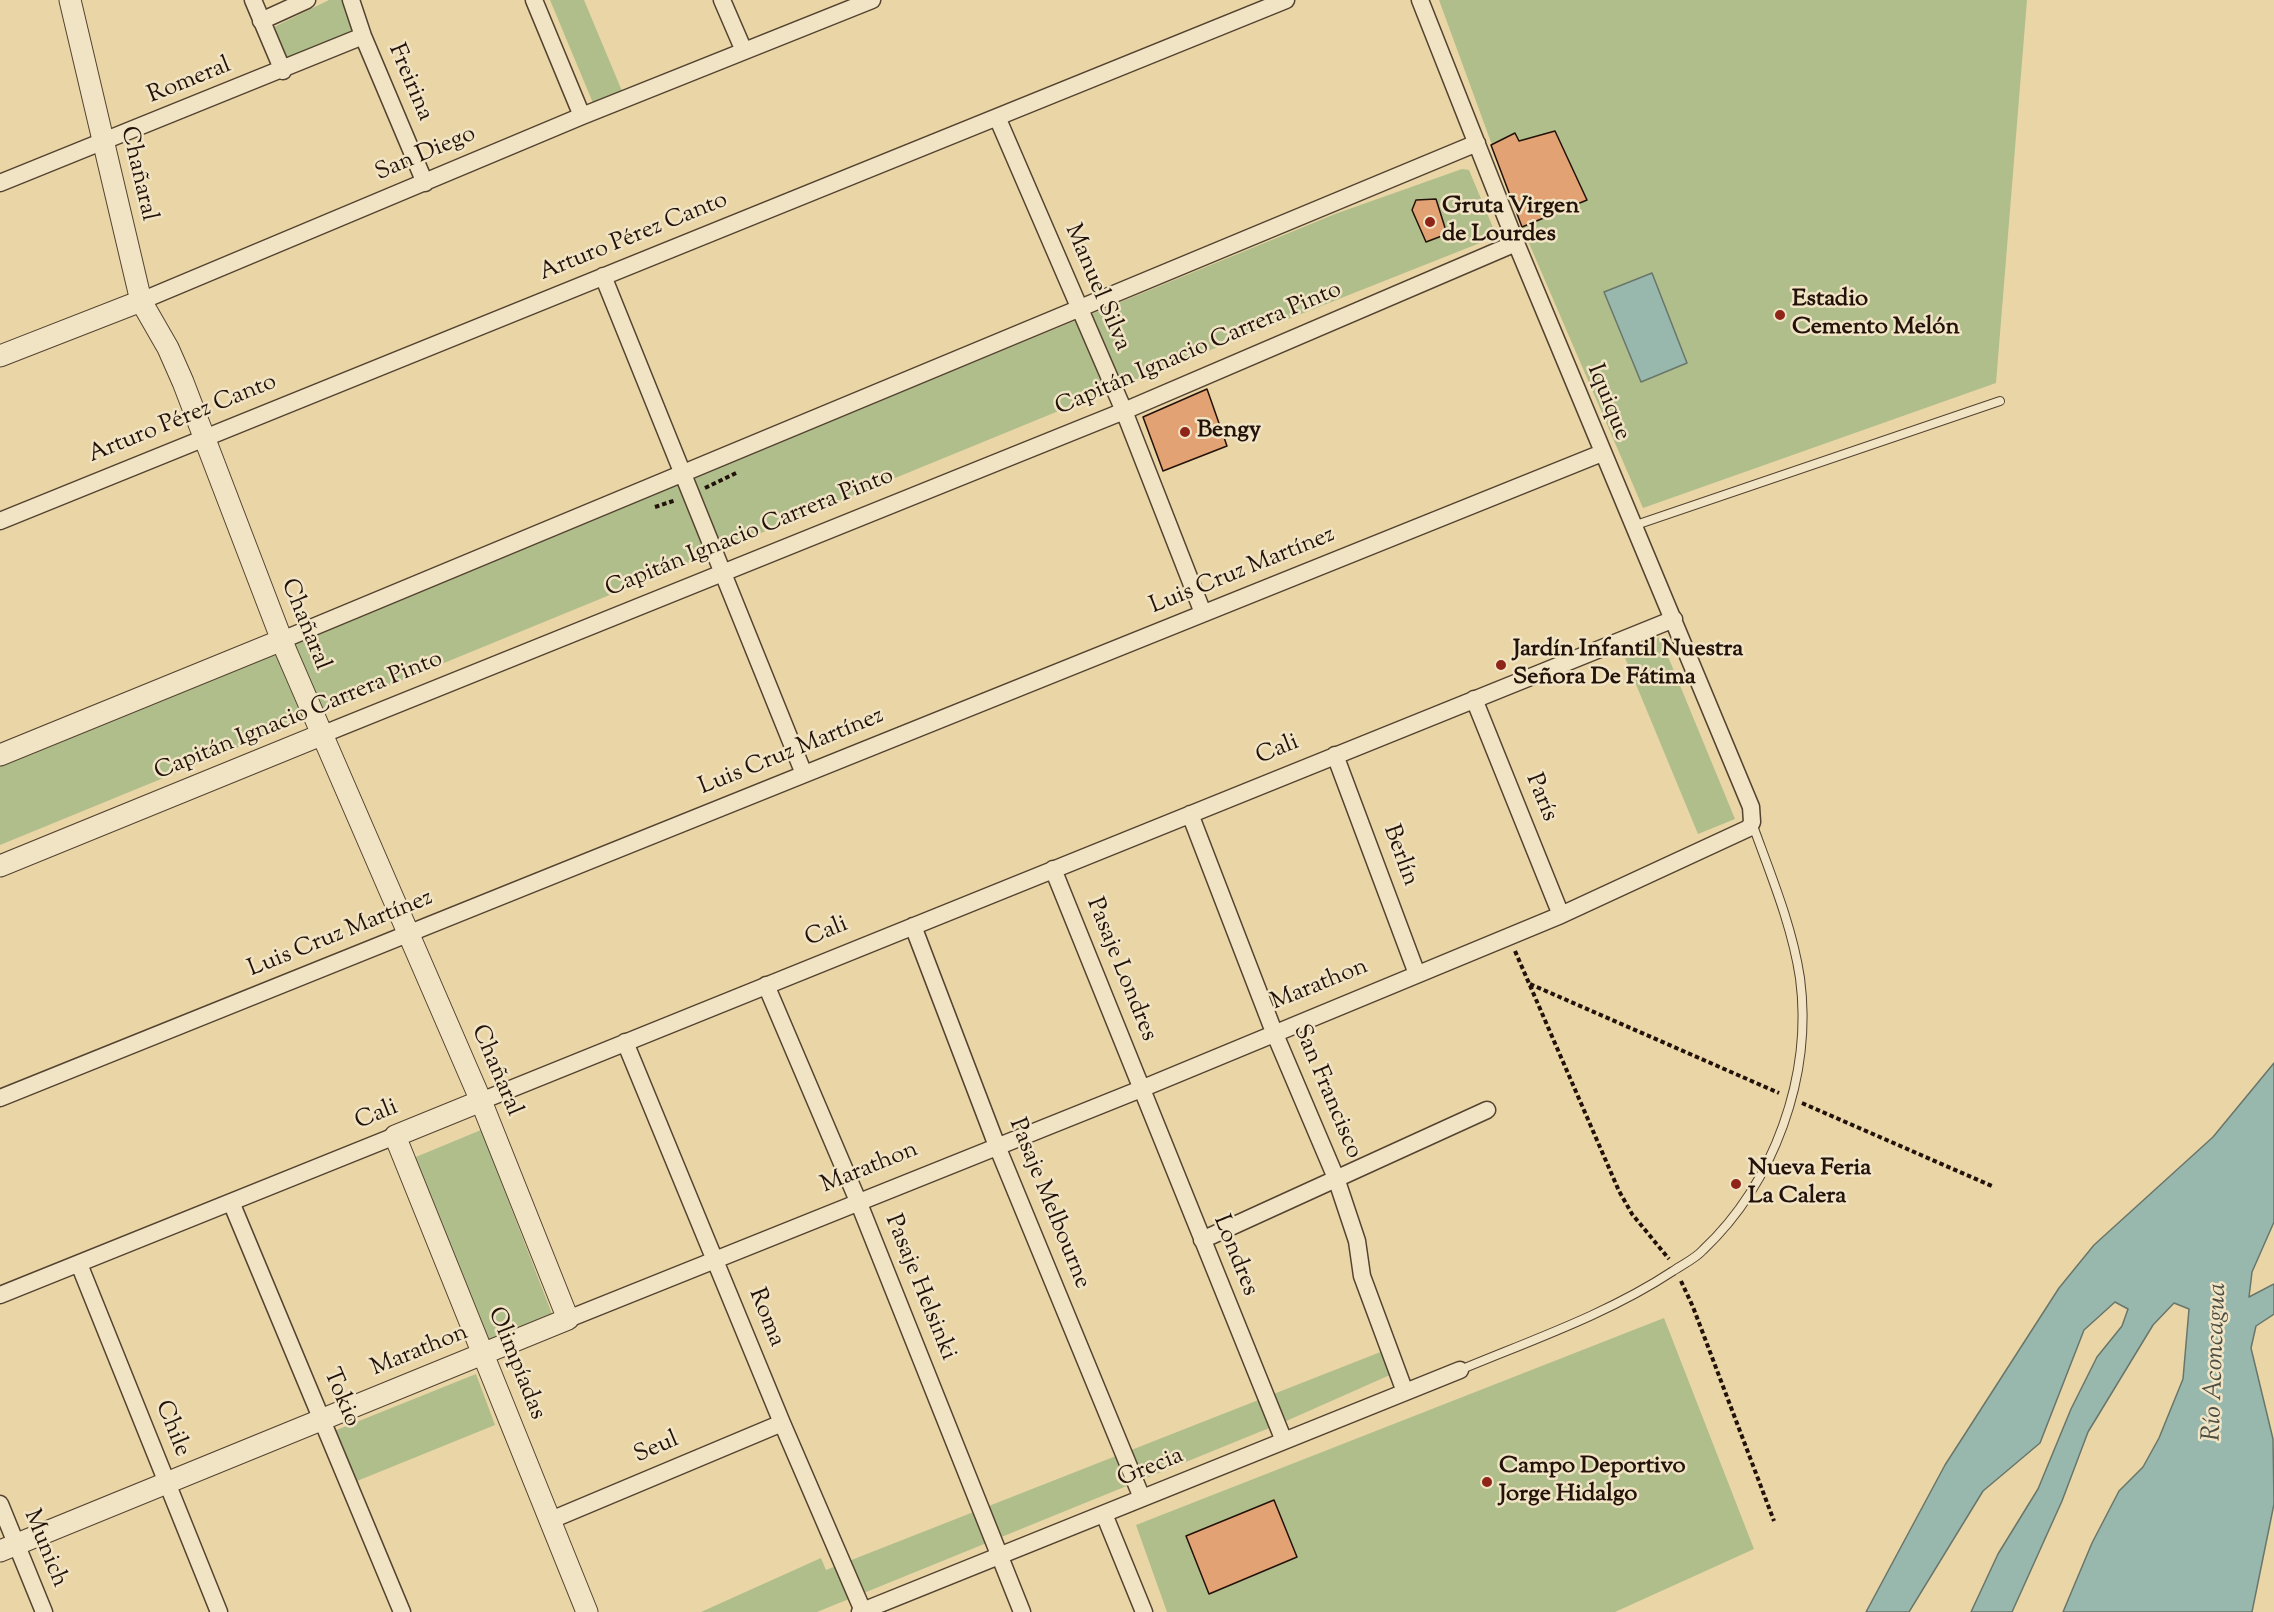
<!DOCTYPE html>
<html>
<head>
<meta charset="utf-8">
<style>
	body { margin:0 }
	canvas { display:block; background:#ead5a6 }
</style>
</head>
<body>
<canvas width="2274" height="1612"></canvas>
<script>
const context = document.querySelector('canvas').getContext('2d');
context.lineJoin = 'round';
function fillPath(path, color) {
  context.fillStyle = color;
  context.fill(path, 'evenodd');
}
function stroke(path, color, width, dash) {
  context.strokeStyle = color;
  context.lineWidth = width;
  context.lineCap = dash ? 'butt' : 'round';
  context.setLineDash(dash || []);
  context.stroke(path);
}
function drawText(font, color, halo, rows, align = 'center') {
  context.font = font + ' "Sorts Mill Goudy",serif';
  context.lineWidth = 5;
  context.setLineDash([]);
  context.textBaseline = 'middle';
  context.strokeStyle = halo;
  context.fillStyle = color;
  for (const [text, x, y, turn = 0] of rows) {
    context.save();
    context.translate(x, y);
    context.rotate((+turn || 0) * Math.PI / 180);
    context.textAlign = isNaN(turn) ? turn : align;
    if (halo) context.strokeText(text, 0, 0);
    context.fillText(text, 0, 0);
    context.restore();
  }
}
fillPath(new Path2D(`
	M329 0H342L353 33 289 61 272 28Z
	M550 0H584L622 91 593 103Z
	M1439 0H2027L1996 383 1643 508 1522 227Z
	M1462 169 1469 170 1494 230 1490 239 1122 385 0 845V762L1335 214Z
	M1660 637 1735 819 1698 834 1623 653Z
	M481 1130 552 1314 488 1340 411 1159Z
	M1664 1318 1754 1549 1615 1612H1167L1136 1525Z
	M1383 1351 1390 1375 1284 1422 817 1612H701L821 1558 826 1570Z
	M476 1374 495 1425 357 1481 334 1431Z`), '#b0be8c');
const water = new Path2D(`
	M1652 273 1687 363 1641 382 1604 292Z
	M2274 1063V1222L2252 1272 2249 1297 2274 1284V1314L2256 1326 2251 1348 2273 1439 2274 1504 2252 1612H2063L2092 1543 2119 1491 2143 1467 2159 1438 2183 1379 2189 1309 2174 1303 2153 1325 2088 1432 2062 1501 2012 1612H1971L1998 1554 2038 1489 2071 1409 2097 1357 2122 1326 2128 1309 2115 1302 2084 1330 2040 1443 1983 1491 1909 1612H1866L1945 1465 2059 1288 2094 1245 2213 1137Z`);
fillPath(water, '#98b8ad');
stroke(water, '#69766b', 1.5);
const building = new Path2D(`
	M1555 131 1587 200 1522 227 1491 145 1515 133 1519 141Z
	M1436 199 1447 234 1426 242 1412 210 1416 200Z
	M1207 389 1227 446 1163 471 1143 417Z
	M1274 1500 1297 1557 1209 1594 1186 1536Z`);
fillPath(building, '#e3a273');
stroke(building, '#221209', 1.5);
const service = new Path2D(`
	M1633 526 2000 401
	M1460 1370C1532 1340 1608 1314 1673 1271 1683 1264 1695 1259 1703 1250 1774 1183 1813 1076 1800 978 1792 925 1770 873 1752 823`);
const minor = new Path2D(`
	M253 0 283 71
	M351 0 363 36 425 183
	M534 0 582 116
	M722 0 744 51
	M261 21 307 0
	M997 117 1124 411 1203 613
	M0 183 363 36
	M603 276 804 774
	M141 301 582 116 872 0
	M0 521 1286 0
	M282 640 1477 143
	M1474 699 1561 915
	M321 735 1124 411 1516 243
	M1335 755 1417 974
	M1190 814 1274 1032 1336 1178 1357 1241 1362 1276 1405 1392
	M1053 869 1284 1441
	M913 926 997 1146 1142 1498
	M766 985 858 1201 1022 1612
	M625 1042 782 1423 863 1611
	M0 1098 1602 453
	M481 1101 1674 619
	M231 1202 402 1612
	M1202 1240 1487 1110
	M79 1264 219 1612
	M0 1295 395 1136
	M568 1319 1141 1089 1561 915 1749 828 1752 822 1751 807 1516 243 1420 0
	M0 1504 44 1612
	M1104 1514 1144 1612
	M551 1520 782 1423
	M860 1612 1460 1370`);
const tertiary = new Path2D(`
	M0 356 141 301
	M0 755 282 640
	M0 866 321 735
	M481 1101 395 1136 587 1612
	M0 1551 568 1319 481 1101 286 651 183 382 168 348 141 301 70 0`);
stroke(service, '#544330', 10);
stroke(minor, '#544330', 19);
stroke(tertiary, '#544330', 23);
stroke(new Path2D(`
	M705 488 736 473
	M655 507 676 500
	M1515 951 1619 1191 1632 1214 1669 1259
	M1530 984 1779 1093
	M1802 1103 1992 1186
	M1681 1281 1693 1307 1774 1521`), '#221209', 4, [4.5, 3]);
stroke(service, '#f1e4c5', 8);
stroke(minor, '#f1e4c5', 16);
stroke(tertiary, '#f1e4c5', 21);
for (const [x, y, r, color] of [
	[1430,222,6,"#8f2418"],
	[1780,315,6,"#8f2418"],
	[1185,432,6,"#8f2418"],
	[1501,665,6,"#8f2418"],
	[1736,1184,6,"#8f2418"],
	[1487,1482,6,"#8f2418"]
]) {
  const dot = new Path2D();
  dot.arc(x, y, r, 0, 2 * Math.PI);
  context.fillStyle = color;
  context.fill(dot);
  stroke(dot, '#f1e4c5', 2);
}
drawText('24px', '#221209', '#f1e4c5', [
	["Romeral",190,82,-22],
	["Freirina",409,83,67],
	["San Diego",426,155,-23],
	["Chañaral",137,174,77],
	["Arturo Pérez Canto",634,238,-22],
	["Manuel Silva",1096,288,67],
	["Capitán Ignacio Carrera Pinto",1199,350,-23],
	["Iquique",1607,403,68],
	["Arturo Pérez Canto",183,420,-22],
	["Capitán Ignacio Carrera Pinto",750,534,-22],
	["Luis Cruz Martínez",1243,572,-22],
	["Chañaral",304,625,68],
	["Capitán Ignacio Carrera Pinto",299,717,-22],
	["Cali",1278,751,-22],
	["Luis Cruz Martínez",792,753,-22],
	["París",1540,798,68],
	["Berlín",1399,856,70],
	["Cali",827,933,-22],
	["Luis Cruz Martínez",341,935,-22],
	["Pasaje Londres",1120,970,68],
	["Marathon",1320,986,-22],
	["Chañaral",495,1071,67],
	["San Francisco",1326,1092,67],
	["Cali",377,1116,-22],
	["Marathon",870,1169,-22],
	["Pasaje Melbourne",1048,1204,68],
	["Londres",1234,1256,68],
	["Pasaje Helsinki",919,1288,68],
	["Roma",765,1318,68],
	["Marathon",420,1352,-22],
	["Olimpíadas",515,1364,68],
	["Tokio",340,1398,67],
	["Chile",171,1429,68],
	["Seul",657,1449,-23],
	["Grecia",1151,1469,-22],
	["Munich",44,1549,68]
]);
drawText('bold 24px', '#221209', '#f1e4c5', [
	["Gruta Virgen",1442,208],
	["de Lourdes",1442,236],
	["Estadio",1792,301],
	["Cemento Melón",1792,329],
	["Bengy",1197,432],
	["Jardín Infantil Nuestra",1513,651],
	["Señora De Fátima",1513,679],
	["Nueva Feria",1748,1170],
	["La Calera",1748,1198],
	["Campo Deportivo",1499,1468],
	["Jorge Hidalgo",1499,1496]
], 'left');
drawText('italic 26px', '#4b4c42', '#f1e4c5', [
	["Río Aconcagua",2217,1362,-88]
]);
</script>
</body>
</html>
